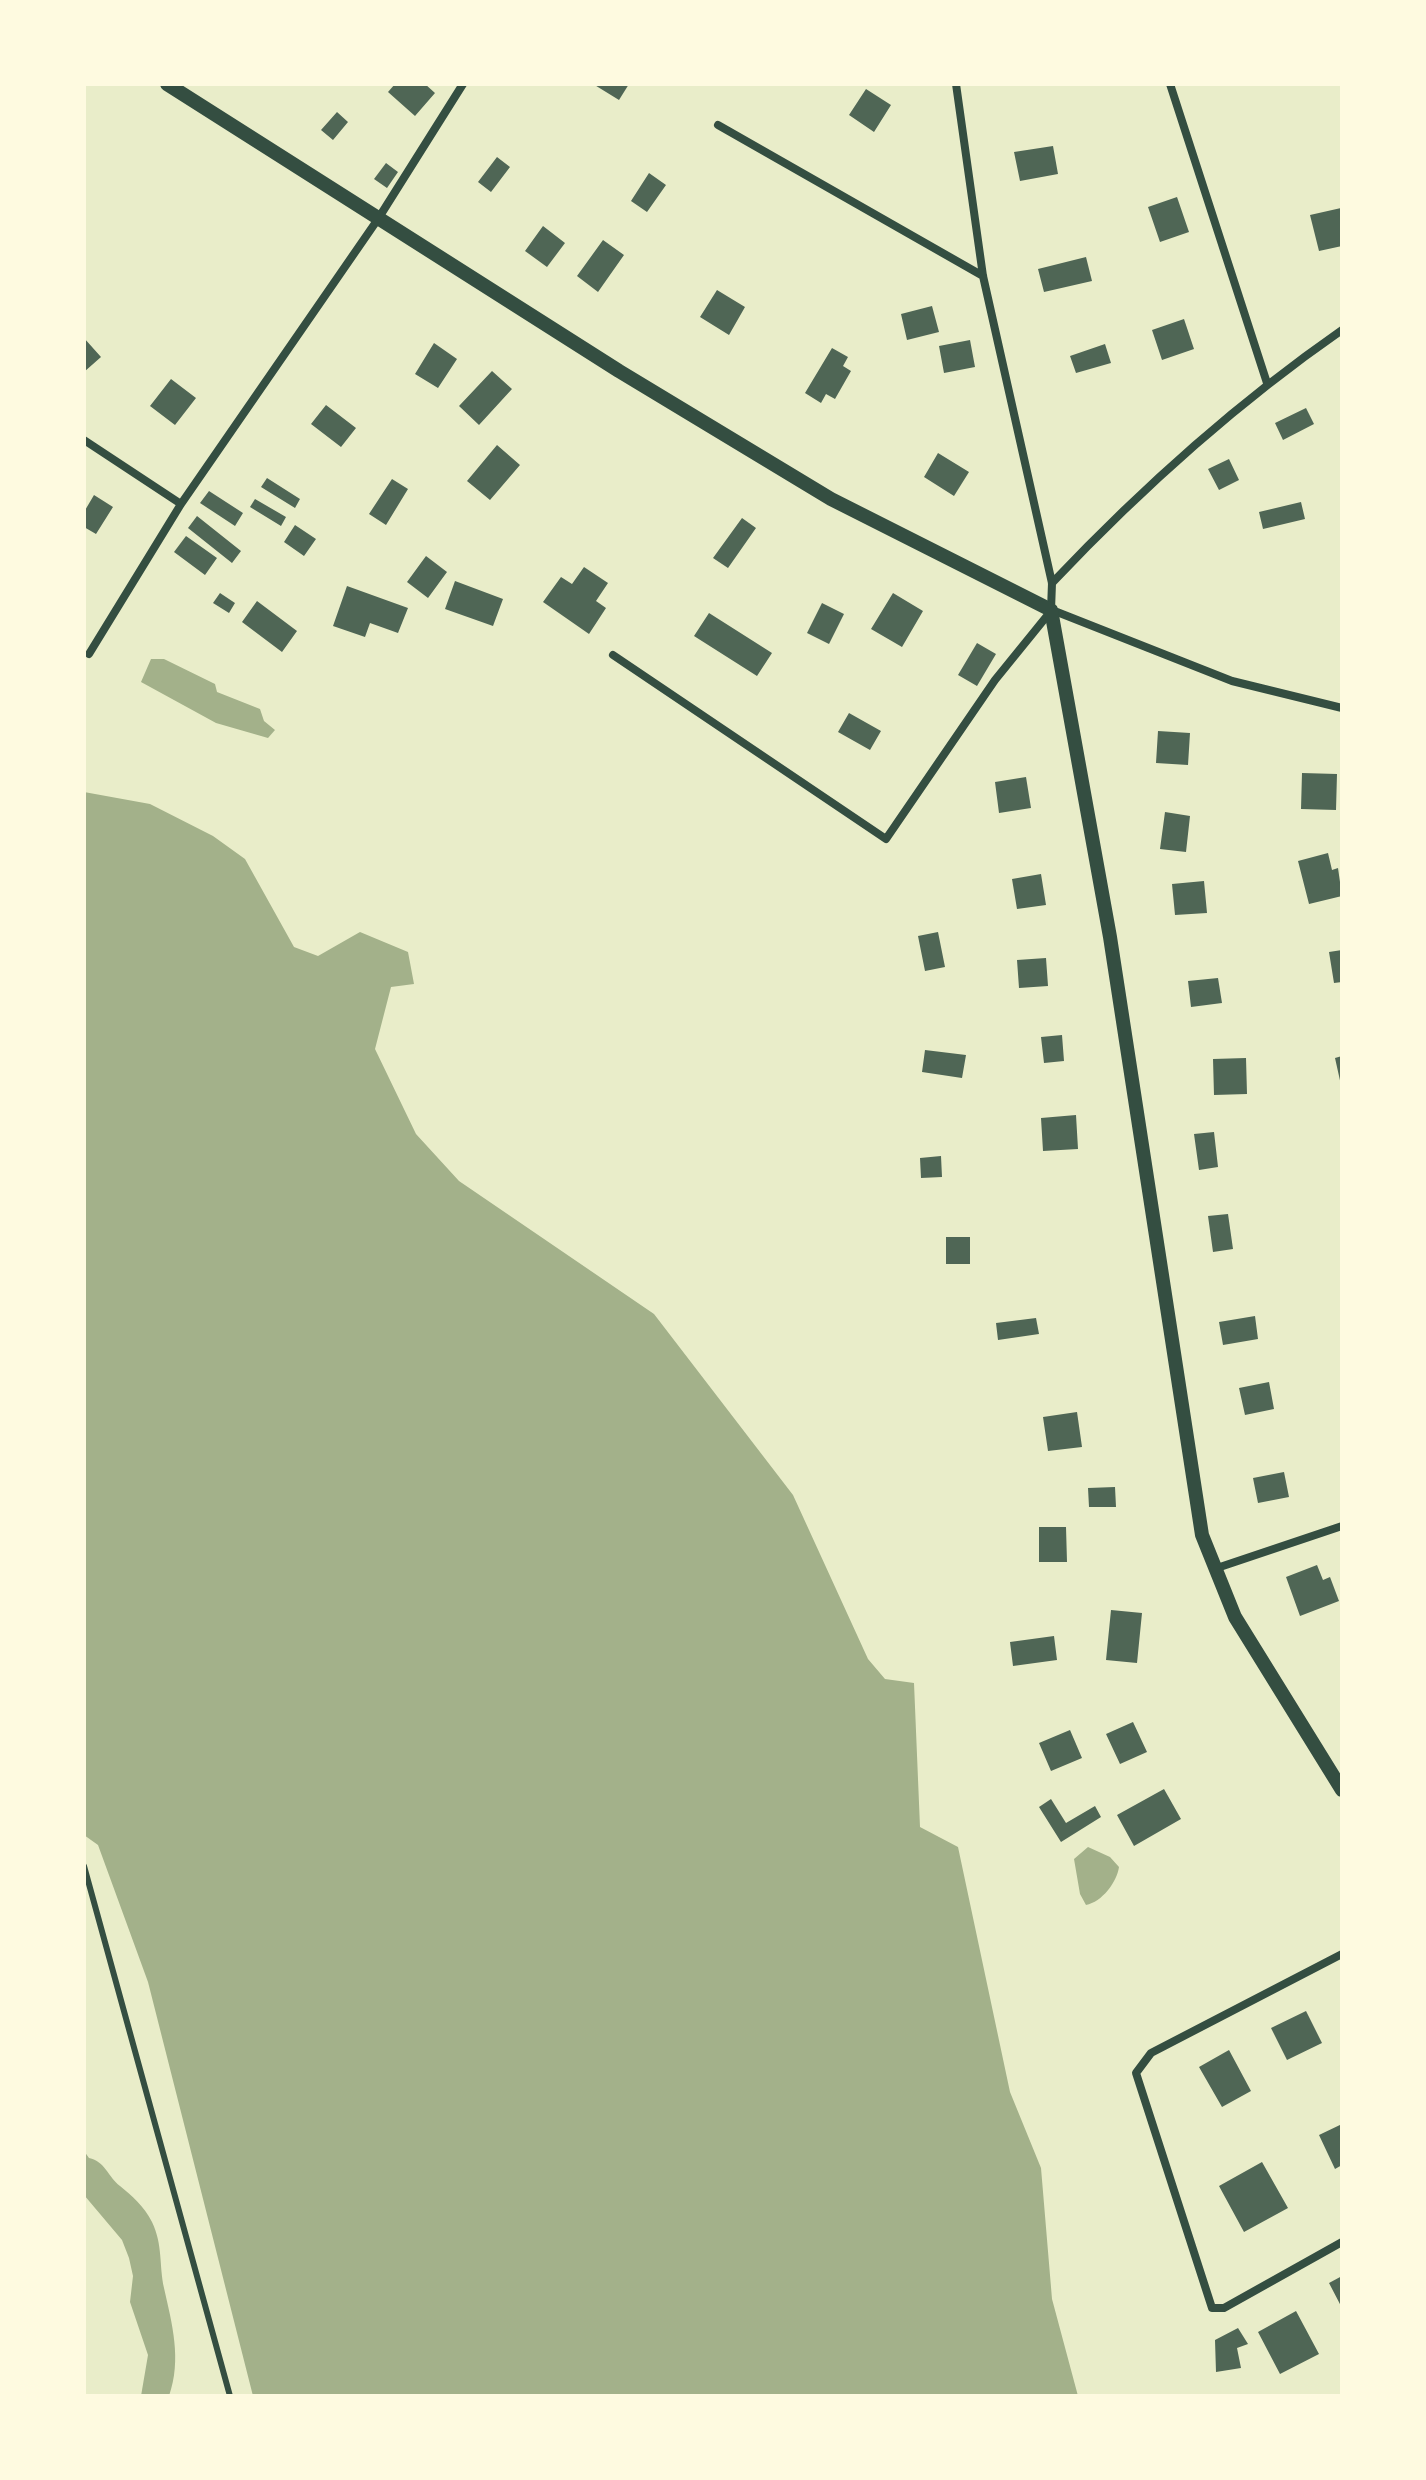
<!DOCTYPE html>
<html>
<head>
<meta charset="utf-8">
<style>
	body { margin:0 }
	#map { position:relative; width:1426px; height:2480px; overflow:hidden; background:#e9edc9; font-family:"DejaVu Sans",sans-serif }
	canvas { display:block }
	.frame { position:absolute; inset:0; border:86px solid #fefae0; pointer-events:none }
</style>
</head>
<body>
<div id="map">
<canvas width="1426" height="2480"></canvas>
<div class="frame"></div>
</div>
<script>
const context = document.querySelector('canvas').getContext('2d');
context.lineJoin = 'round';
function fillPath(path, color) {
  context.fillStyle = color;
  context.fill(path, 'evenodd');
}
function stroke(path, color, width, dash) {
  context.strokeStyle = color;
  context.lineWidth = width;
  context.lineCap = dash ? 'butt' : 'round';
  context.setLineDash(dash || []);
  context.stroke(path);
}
fillPath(new Path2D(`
	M164 659 215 684 217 692 260 709 264 721 275 730 268 738 216 723 141 682 151 659Z
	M84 792 150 804 213 836 245 859 294 947 318 956 360 932 408 952 414 984 391 987 375 1049 416 1134 459 1181 654 1314 793 1495 868 1659 885 1679 914 1683 920 1827 958 1847 1010 2092 1041 2168 1052 2299 1078 2396H253L148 1982 98 1845 84 1835Z
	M1088 1847 1110 1857 1119 1867C1117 1882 1102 1902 1086 1905L1080 1894 1074 1859Z
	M84 2151 89 2158C105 2161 108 2177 120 2186 132 2196 144 2206 152 2222 163 2245 159 2265 164 2288 172 2324 182 2359 169 2396H141L148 2355 130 2302 133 2276 129 2258 122 2240 84 2195Z`), '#a3b18a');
fillPath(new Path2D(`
	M395 84H425L435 93 415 116 388 92Z
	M593 84H629L619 100Z
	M866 89 891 105 874 132 849 115Z
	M337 112 348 122 333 140 321 130Z
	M1053 146 1058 174 1020 181 1014 152Z
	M497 157 510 167 491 192 478 182Z
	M386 163 398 172 387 188 374 179Z
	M649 173 666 185 647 212 631 201Z
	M1177 197 1189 232 1160 242 1148 207Z
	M1341 208 1342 246 1319 251 1310 215Z
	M543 226 565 243 547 267 525 251Z
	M603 240 624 255 598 292 577 276Z
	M1086 257 1092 281 1044 292 1038 269Z
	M717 290 745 307 729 335 700 317Z
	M932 306 939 332 907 340 901 314Z
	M1184 319 1194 349 1162 360 1152 330Z
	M84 338 101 357 84 372Z
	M970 340 975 367 944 373 939 346Z
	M434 343 457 359 438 388 415 374Z
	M1105 344 1111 363 1076 373 1070 356Z
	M832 348 848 357 843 366 851 371 835 399 826 394 821 403 805 393Z
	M492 371 512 389 479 425 459 406Z
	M171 379 196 398 175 425 150 406Z
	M326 405 356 428 341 447 311 424Z
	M1306 408 1314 424 1283 440 1275 423Z
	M497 445 520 465 490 500 467 481Z
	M938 453 969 472 954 496 924 477Z
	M1229 459 1239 480 1219 490 1208 469Z
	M267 478 300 499 295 508 261 487Z
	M392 479 408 489 386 525 369 514Z
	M209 491 243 513 235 526 200 503Z
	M94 495 113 507 96 534 84 527V512Z
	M255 499 286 517 281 526 250 507Z
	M1301 502 1305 519 1263 529 1259 512Z
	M197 516 241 551 232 563 188 528Z
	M742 518 756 528 728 568 713 558Z
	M295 525 316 539 304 556 284 542Z
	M186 536 217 558 205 575 174 552Z
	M426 556 447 572 428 598 407 582Z
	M584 567 608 583 596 601 606 608 589 634 543 602 561 577 572 584Z
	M455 581 503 599 493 626 445 609Z
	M347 586 408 608 398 633 370 623 365 637 333 626Z
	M220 593 235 603 229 613 213 603Z
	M893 593 923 611 902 647 871 629Z
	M257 601 297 631 282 652 242 622Z
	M822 603 844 614 829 644 807 633Z
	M709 613 772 653 757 676 694 636Z
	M977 643 996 654 977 686 958 675Z
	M849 713 881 731 870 750 838 732Z
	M1158 731 1190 733 1188 765 1156 763Z
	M1302 773 1337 774 1336 810 1301 809Z
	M1026 777 1031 808 999 813 995 782Z
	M1165 812 1190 816 1186 852 1160 849Z
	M1328 853 1332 870 1338 868 1342 896 1309 904 1298 861Z
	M1041 874 1046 905 1017 909 1012 879Z
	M1204 881 1207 913 1175 915 1172 884Z
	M938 932 945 967 925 971 918 936Z
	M1342 950V982L1334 983 1329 952Z
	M1046 958 1048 986 1019 988 1017 960Z
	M1218 978 1222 1003 1191 1007 1188 981Z
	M1062 1035 1064 1061 1044 1063 1041 1037Z
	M925 1050 966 1055 962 1078 922 1072Z
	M1342 1056V1085H1341L1335 1058Z
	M1246 1058 1247 1094 1214 1095 1213 1059Z
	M1076 1115 1078 1149 1043 1151 1041 1118Z
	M1214 1132 1218 1167 1199 1170 1194 1134Z
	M941 1156 942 1177 921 1178 920 1158Z
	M1228 1214 1233 1249 1213 1252 1208 1216Z
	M946 1237H970V1264H946Z
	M1255 1316 1258 1339 1223 1345 1219 1322Z
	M1036 1318 1039 1334 998 1340 996 1323Z
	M1269 1382 1274 1409 1245 1415 1239 1388Z
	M1077 1412 1082 1447 1048 1451 1043 1417Z
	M1284 1472 1289 1497 1258 1503 1253 1478Z
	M1115 1487 1116 1507H1089L1088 1488Z
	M1039 1527H1066L1067 1562H1039Z
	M1317 1565 1323 1580 1330 1577 1339 1601 1300 1616 1286 1577Z
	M1111 1610 1142 1613 1137 1663 1106 1660Z
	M1054 1636 1057 1660 1013 1666 1010 1642Z
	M1133 1722 1147 1752 1120 1764 1106 1734Z
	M1070 1730 1082 1758 1051 1771 1039 1743Z
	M1164 1789 1181 1819 1134 1846 1117 1815Z
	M1051 1799 1066 1823 1095 1806 1101 1817 1061 1842 1039 1807Z
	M1306 2011 1322 2043 1287 2060 1271 2028Z
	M1229 2050 1251 2091 1222 2107 1199 2067Z
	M1342 2124V2165L1335 2169 1319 2135Z
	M1262 2162 1288 2208 1244 2232 1219 2186Z
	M1342 2276V2308L1329 2283Z
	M1296 2311 1319 2354 1280 2374 1258 2332Z
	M1238 2328 1248 2344 1237 2348 1241 2368 1216 2372 1215 2340Z`), '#4f6655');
stroke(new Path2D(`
	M84 1866 230 2396`), '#344e41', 6);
stroke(new Path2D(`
	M956 84 983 276 1052 583 1051 610
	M1170 84 1267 383
	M718 125 983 276
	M84 440 181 504
	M1052 583C1140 490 1237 403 1342 330
	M1052 610 1232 681 1342 708
	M89 654 181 504 378 219 463 84
	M613 655 886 839 995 680 1051 611
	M1214 1569 1342 1526
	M1342 1954 1151 2053 1136 2073 1212 2308H1224L1342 2242`), '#344e41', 8);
stroke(new Path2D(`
	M167 84 619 371 831 499 1051 610 1110 937 1202 1535 1235 1617 1342 1790`), '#344e41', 14);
</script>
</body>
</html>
